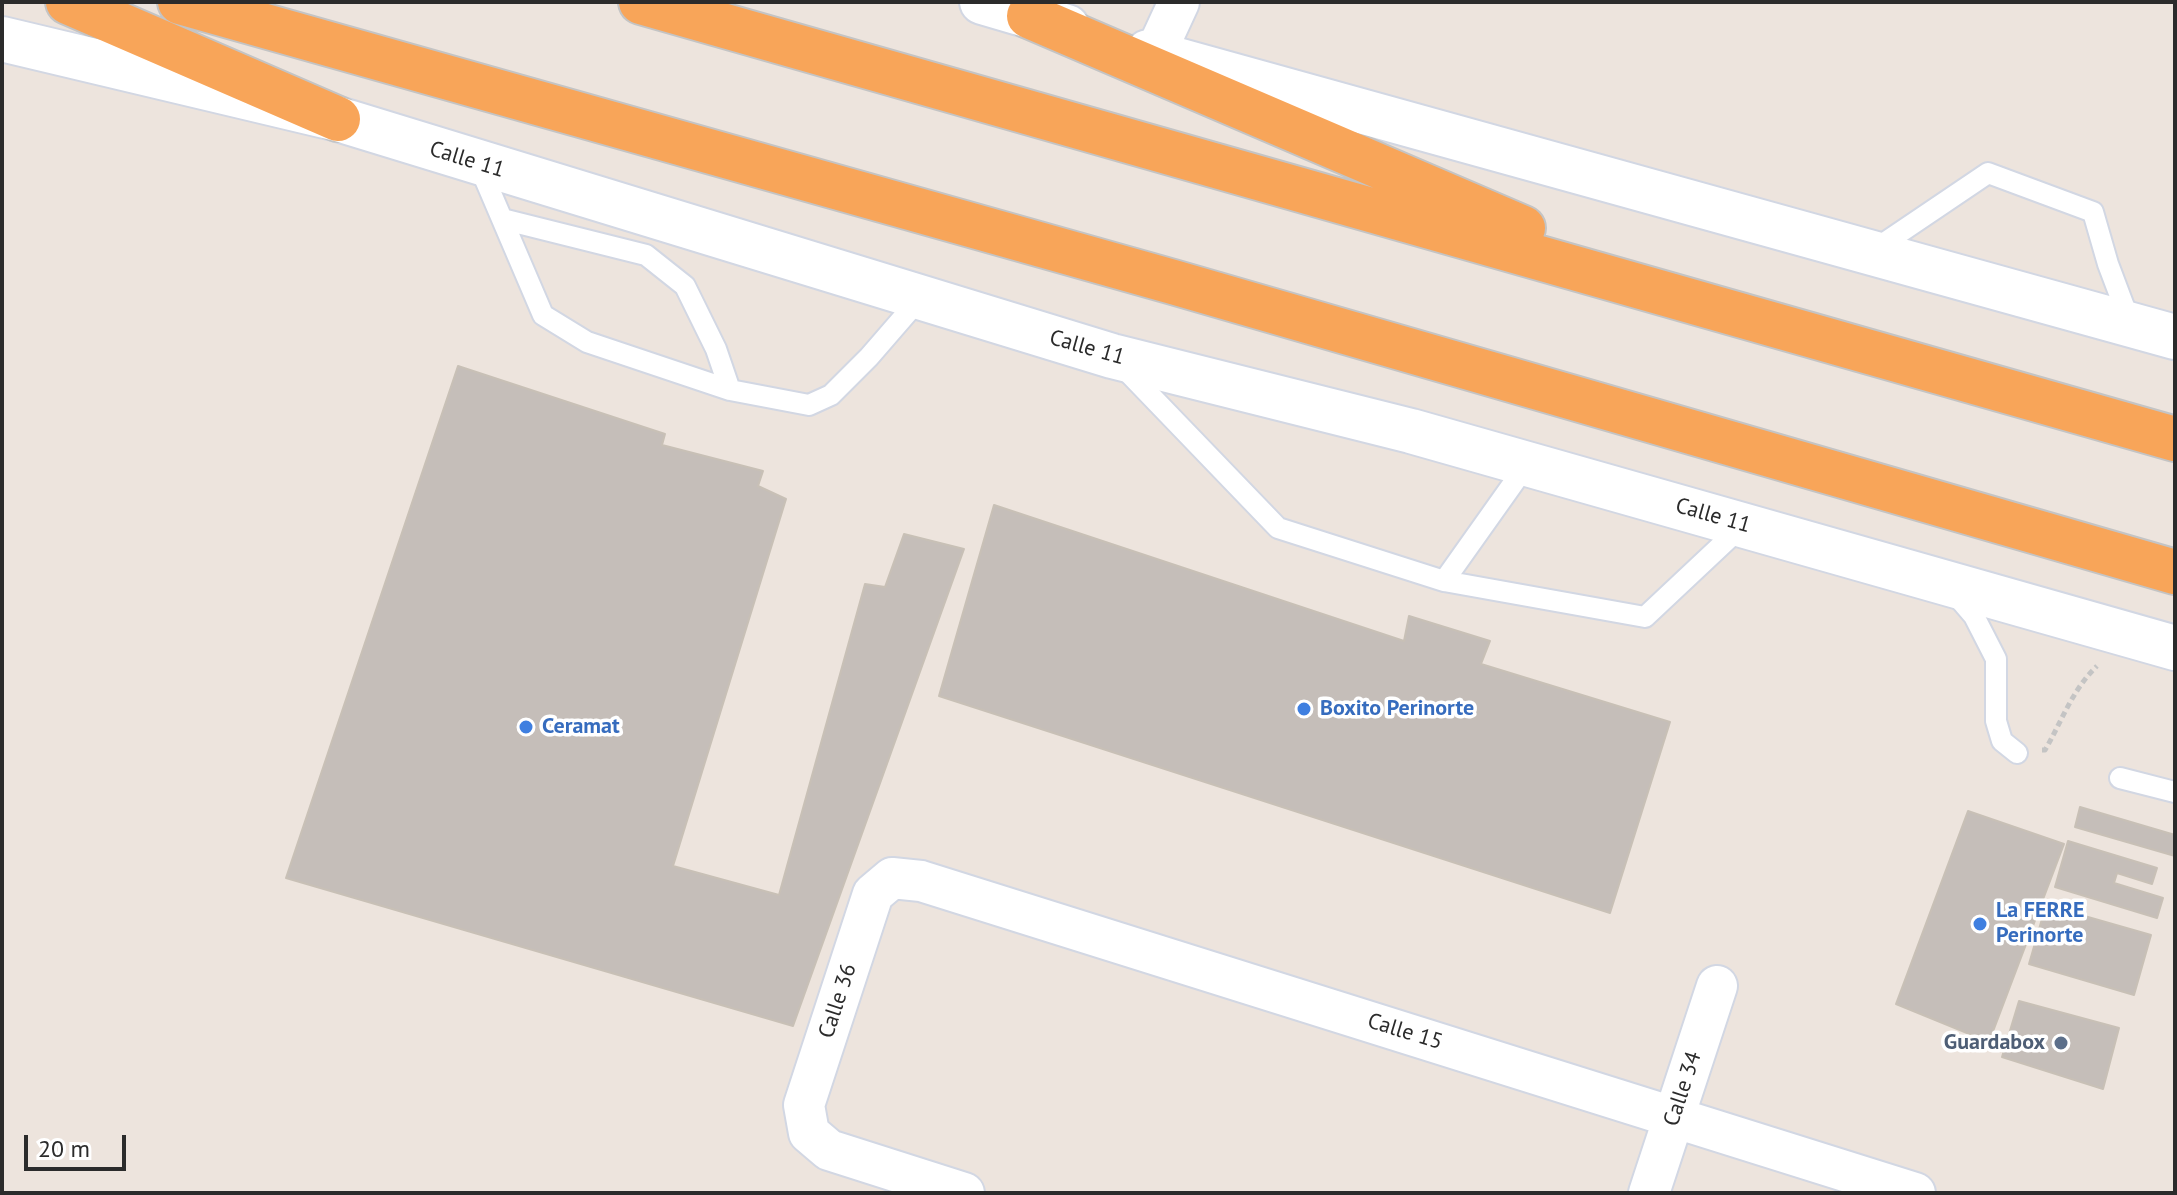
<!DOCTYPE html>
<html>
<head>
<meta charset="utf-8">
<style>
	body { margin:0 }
	#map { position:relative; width:2177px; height:1195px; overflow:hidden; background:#ede4dd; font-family:"PT Sans",sans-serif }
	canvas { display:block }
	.frame { position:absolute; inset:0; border:4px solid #2b2b2b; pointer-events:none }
	.scale { position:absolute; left:24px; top:1135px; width:102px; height:36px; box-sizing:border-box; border:4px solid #2b2b2b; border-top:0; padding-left:10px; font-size:24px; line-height:28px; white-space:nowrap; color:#2b2b2b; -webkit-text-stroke:6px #fff; paint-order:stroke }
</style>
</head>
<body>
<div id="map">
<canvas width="2177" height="1195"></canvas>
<div class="frame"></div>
<div class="scale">20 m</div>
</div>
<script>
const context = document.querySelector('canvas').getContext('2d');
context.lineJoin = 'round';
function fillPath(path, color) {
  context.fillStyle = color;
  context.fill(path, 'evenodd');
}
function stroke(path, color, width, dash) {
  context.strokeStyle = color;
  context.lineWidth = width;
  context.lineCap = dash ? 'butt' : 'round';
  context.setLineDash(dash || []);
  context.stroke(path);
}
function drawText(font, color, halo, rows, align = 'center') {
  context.font = font + ' "PT Sans",sans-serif';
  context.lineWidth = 7;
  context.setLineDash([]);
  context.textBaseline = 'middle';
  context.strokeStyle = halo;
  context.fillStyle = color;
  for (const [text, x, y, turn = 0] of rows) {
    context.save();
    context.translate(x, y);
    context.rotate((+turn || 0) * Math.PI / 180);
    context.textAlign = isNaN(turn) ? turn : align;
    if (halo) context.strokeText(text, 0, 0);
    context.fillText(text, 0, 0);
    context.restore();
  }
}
const building = new Path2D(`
	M458 366 665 434 662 445 763 471 758 486 786 499 673 866 779 895 865 584 885 587 904 534 964 549 793 1026 286 878Z
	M994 505 1404 641 1409 616 1490 641 1481 664 1670 722 1610 913 939 696Z
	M2080 807 2175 835V856L2075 827Z
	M1968 811 2064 844 1989 1042 1896 1004Z
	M2068 841 2157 868 2152 884 2117 873 2114 883 2163 898 2157 918 2055 887Z
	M2046 905 2151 935 2134 995 2029 964Z
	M2019 1001 2119 1028 2103 1089 2002 1057Z`);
fillPath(building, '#c5beb9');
stroke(building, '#c8c0b6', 2);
const service = new Path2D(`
	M478 163 543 315 587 342 730 390 809 405 831 395 869 357 921 297
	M502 219 646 255 685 286 716 349 730 390
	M1871 252 1988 173 2093 212 2108 264 2131 325
	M1123 367 1278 528 1444 581 1527 464
	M1444 581 1645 617 1743 525
	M1956 595 1974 616 1996 659V721L2002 741 2017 753
	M2120 778 2175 792`);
const minor = new Path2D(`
	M1155 54 1179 2
	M964 1193 829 1150 809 1133 804 1105 873 894 892 878 921 881 1915 1193
	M1649 1193 1717 986`);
const secondary = new Path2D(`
	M982 2 1067 27
	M2 39 338 119 1112 356 1411 431 2175 648
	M1148 52 2175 337`);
const trunk = new Path2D(`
	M68 2 338 119
	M180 2 1173 282 2175 572
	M641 2 2175 439
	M1029 16 1523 228`);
stroke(service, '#d2d7e3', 24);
stroke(minor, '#d2d7e3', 44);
stroke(secondary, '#d2d7e3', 48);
stroke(trunk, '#c4c4c4', 48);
stroke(new Path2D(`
	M2042 750H2045C2062 721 2072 690 2097 666`), '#c4c4c4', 5, [6, 4]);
stroke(service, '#fff', 20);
stroke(minor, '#fff', 40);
stroke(secondary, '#fff', 44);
stroke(trunk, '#f8a559', 44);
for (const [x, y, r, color] of [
	[1304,709,8,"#3f7fe0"],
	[526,727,8,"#3f7fe0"],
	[1980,924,8,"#3f7fe0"],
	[2061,1043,8,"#5c6f8a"]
]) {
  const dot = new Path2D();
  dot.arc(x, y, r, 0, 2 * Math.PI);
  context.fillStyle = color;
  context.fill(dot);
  stroke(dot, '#fff', 3);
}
drawText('22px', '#2b2b2b', '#fff', [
	["Calle 11",467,160,17],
	["Calle 11",1087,348,16],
	["Calle 11",1713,516,16],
	["Calle 36",838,1001,-72],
	["Calle 15",1405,1032,17],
	["Calle 34",1683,1089,-72]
]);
drawText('bold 22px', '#366cbe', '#fff', [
	["Boxito Perinorte",1320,709],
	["Ceramat",542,727],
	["La FERRE",1996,911],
	["Perinorte",1996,936]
], 'left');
drawText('bold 22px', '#4e5e75', '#fff', [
	["Guardabox",2045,1043]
], 'right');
</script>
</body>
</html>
